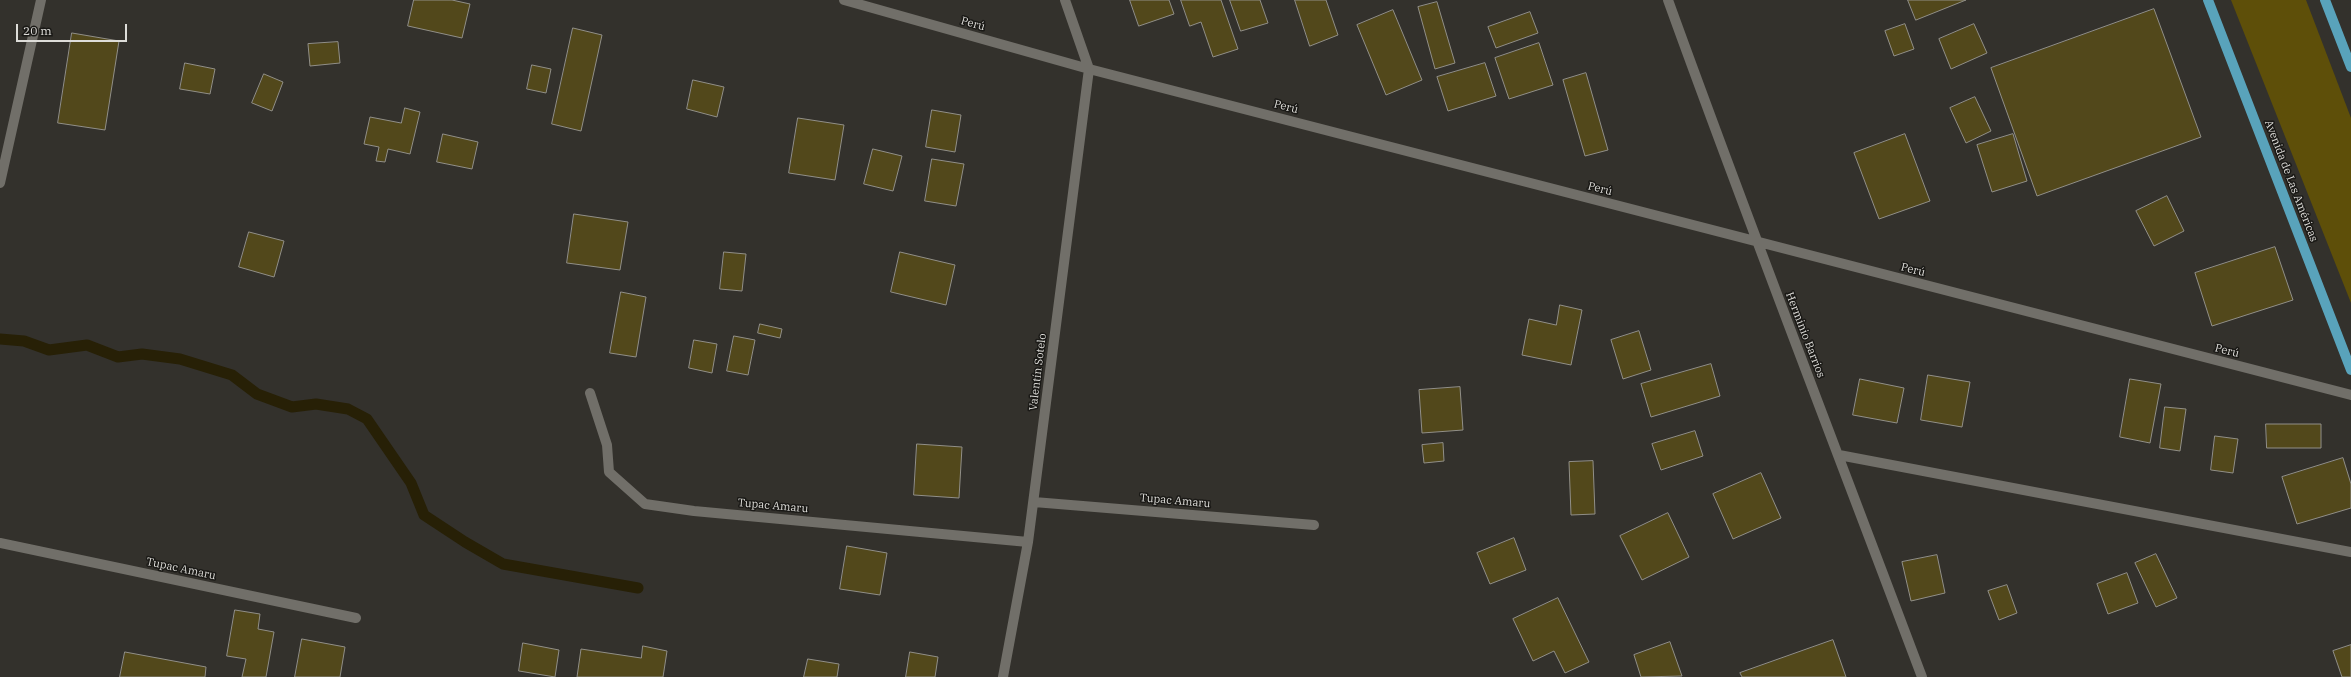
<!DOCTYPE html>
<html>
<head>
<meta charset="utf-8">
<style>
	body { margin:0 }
	#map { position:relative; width:2351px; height:677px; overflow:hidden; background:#33312c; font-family:"IBM Plex Serif",serif }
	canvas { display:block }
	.scale { position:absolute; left:16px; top:24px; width:111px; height:18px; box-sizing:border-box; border:2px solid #deddd9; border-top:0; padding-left:5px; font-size:12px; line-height:14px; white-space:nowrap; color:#deddd9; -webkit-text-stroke:3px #1a1916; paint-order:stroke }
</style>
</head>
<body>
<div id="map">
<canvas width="2351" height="677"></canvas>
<div class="scale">20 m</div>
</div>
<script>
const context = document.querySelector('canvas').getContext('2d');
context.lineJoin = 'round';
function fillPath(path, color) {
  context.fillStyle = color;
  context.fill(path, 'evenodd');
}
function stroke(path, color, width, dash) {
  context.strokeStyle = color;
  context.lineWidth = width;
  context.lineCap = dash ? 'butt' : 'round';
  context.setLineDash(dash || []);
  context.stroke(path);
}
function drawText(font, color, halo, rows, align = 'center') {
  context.font = font + ' "IBM Plex Serif",serif';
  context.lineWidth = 3;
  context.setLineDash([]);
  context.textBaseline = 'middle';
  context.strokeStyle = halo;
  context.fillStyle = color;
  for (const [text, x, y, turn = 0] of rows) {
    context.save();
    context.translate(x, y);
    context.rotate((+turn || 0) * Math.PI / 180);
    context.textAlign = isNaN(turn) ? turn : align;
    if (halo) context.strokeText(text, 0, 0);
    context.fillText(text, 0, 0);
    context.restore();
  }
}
fillPath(new Path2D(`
	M2231 0H2306L2351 118V303Z`), '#5e4f09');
stroke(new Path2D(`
	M0 339 24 341 49 350 87 345 118 357 142 354 180 359 232 375 257 394 292 407 316 404 348 409 367 419 411 483 424 515 465 542 503 564 638 588`), '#272006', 11);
const building = new Path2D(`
	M414 0H452L470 4 462 38 408 26Z
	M1130 0H1169L1174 14 1139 26Z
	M1181 0H1221L1238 49 1213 57 1201 22 1190 26Z
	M1230 0H1260L1268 23 1241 31Z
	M1295 0H1326L1338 35 1310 46Z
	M1908 0H1966L1916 20Z
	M1437 2 1455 63 1435 69 1418 7Z
	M2154 9 2201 137 2037 196 1991 68Z
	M1393 10 1422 80 1386 95 1357 25Z
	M1530 12 1538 33 1496 48 1488 27Z
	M1905 24 1914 49 1894 56 1885 31Z
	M1974 24 1987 53 1951 69 1939 39Z
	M573 28 602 35 581 131 552 124Z
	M72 33 119 41 105 130 58 123Z
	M338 42 340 63 310 66 308 44Z
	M1539 43 1553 85 1509 99 1495 58Z
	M185 63 215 69 210 94 180 89Z
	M1485 63 1496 96 1448 111 1437 77Z
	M532 65 551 69 546 93 527 89Z
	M1586 73 1608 150 1585 156 1563 80Z
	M264 74 283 82 272 111 252 103Z
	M693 80 724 87 717 117 687 109Z
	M1975 97 1991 131 1966 143 1950 108Z
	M405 108 420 112 410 154 388 149 385 162 376 161 379 147 364 144 370 117 401 123Z
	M932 110 961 115 955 152 926 147Z
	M798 118 844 125 835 180 789 173Z
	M443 134 478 142 472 169 437 162Z
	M1905 134 1930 201 1879 219 1854 153Z
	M2013 134 2027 181 1992 192 1977 145Z
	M873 149 902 156 893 191 864 184Z
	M932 159 964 164 956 206 925 201Z
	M2167 196 2184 231 2154 246 2136 211Z
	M574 214 628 222 620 270 567 263Z
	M249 232 284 241 274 277 239 267Z
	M2275 247 2293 300 2212 326 2195 273Z
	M724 252 746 254 742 291 720 289Z
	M900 252 955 265 946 305 891 292Z
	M621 292 646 297 636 357 610 353Z
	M1560 305 1582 310 1571 365 1522 355 1529 319 1556 325Z
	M760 324 782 329 780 338 758 333Z
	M1639 331 1651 370 1623 379 1611 340Z
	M734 336 755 340 748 375 727 371Z
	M694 340 717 344 712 373 689 368Z
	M1711 364 1720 396 1651 417 1641 384Z
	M1928 375 1970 382 1962 427 1921 420Z
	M1860 379 1904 388 1897 423 1853 415Z
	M2130 379 2161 384 2150 443 2120 437Z
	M1460 387 1463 430 1422 433 1419 390Z
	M2165 407 2186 409 2180 451 2160 448Z
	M2266 424H2321V448H2267Z
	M1695 431 1703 456 1661 470 1652 444Z
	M2215 436 2238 439 2233 473 2211 470Z
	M1443 443 1444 461 1424 463 1422 445Z
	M917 444 962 447 959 498 914 495Z
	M2343 458 2351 484V508L2297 524 2282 477Z
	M1593 461 1595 514 1571 515 1569 462Z
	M1761 473 1781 518 1733 539 1713 494Z
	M1668 513 1689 557 1642 580 1620 536Z
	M1514 538 1526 570 1490 584 1477 553Z
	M847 546 887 553 880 595 840 589Z
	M2156 554 2177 598 2156 607 2135 563Z
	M1937 555 1945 593 1911 601 1902 562Z
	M2127 573 2138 603 2108 614 2097 584Z
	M2007 585 2017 613 1999 620 1988 591Z
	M1558 598 1589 662 1565 673 1554 651 1533 661 1513 619Z
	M235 610 260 614 258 629 274 632 266 677H242L246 659 227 656Z
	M302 639 345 647 340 677H295Z
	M1833 640 1846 677H1742L1740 673Z
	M1670 642 1682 676 1641 677 1634 655Z
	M523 643 559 650 555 677 519 671Z
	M2351 645V677H2342L2333 651Z
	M643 646 667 651 663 677H577L581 649 641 658Z
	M125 652 206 667 205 677H120Z
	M910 652 938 657 935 677H906Z
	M808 659 839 664 837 677H804Z`);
fillPath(building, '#52481b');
stroke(building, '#918f88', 1);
stroke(new Path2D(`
	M844 0 1089 69 2351 395
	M1668 0C1750 227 1837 451 1922 677
	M0 183 41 0
	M590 393 607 445 609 472 645 504 694 511 1028 542
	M1839 455 2351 552
	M1034 502 1314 525
	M0 543 356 618
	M1003 677 1028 542 1089 69 1065 0`), '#716f69', 10);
stroke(new Path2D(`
	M2208 0 2351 370
	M2325 0 2351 67`), '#59a3bb', 10);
drawText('11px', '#deddd9', '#1a1916', [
	["Perú",973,24,16],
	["Perú",1286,107,15],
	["Avenida de Las Américas",2291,181,69],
	["Perú",1600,189,15],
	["Perú",1913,270,14],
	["Herminio Barrios",1805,335,69],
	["Perú",2227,351,14],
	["Valentín Sotelo",1038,372,-83],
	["Tupac Amaru",1175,501,5],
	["Tupac Amaru",773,506,5],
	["Tupac Amaru",181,569,12]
]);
</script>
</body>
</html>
